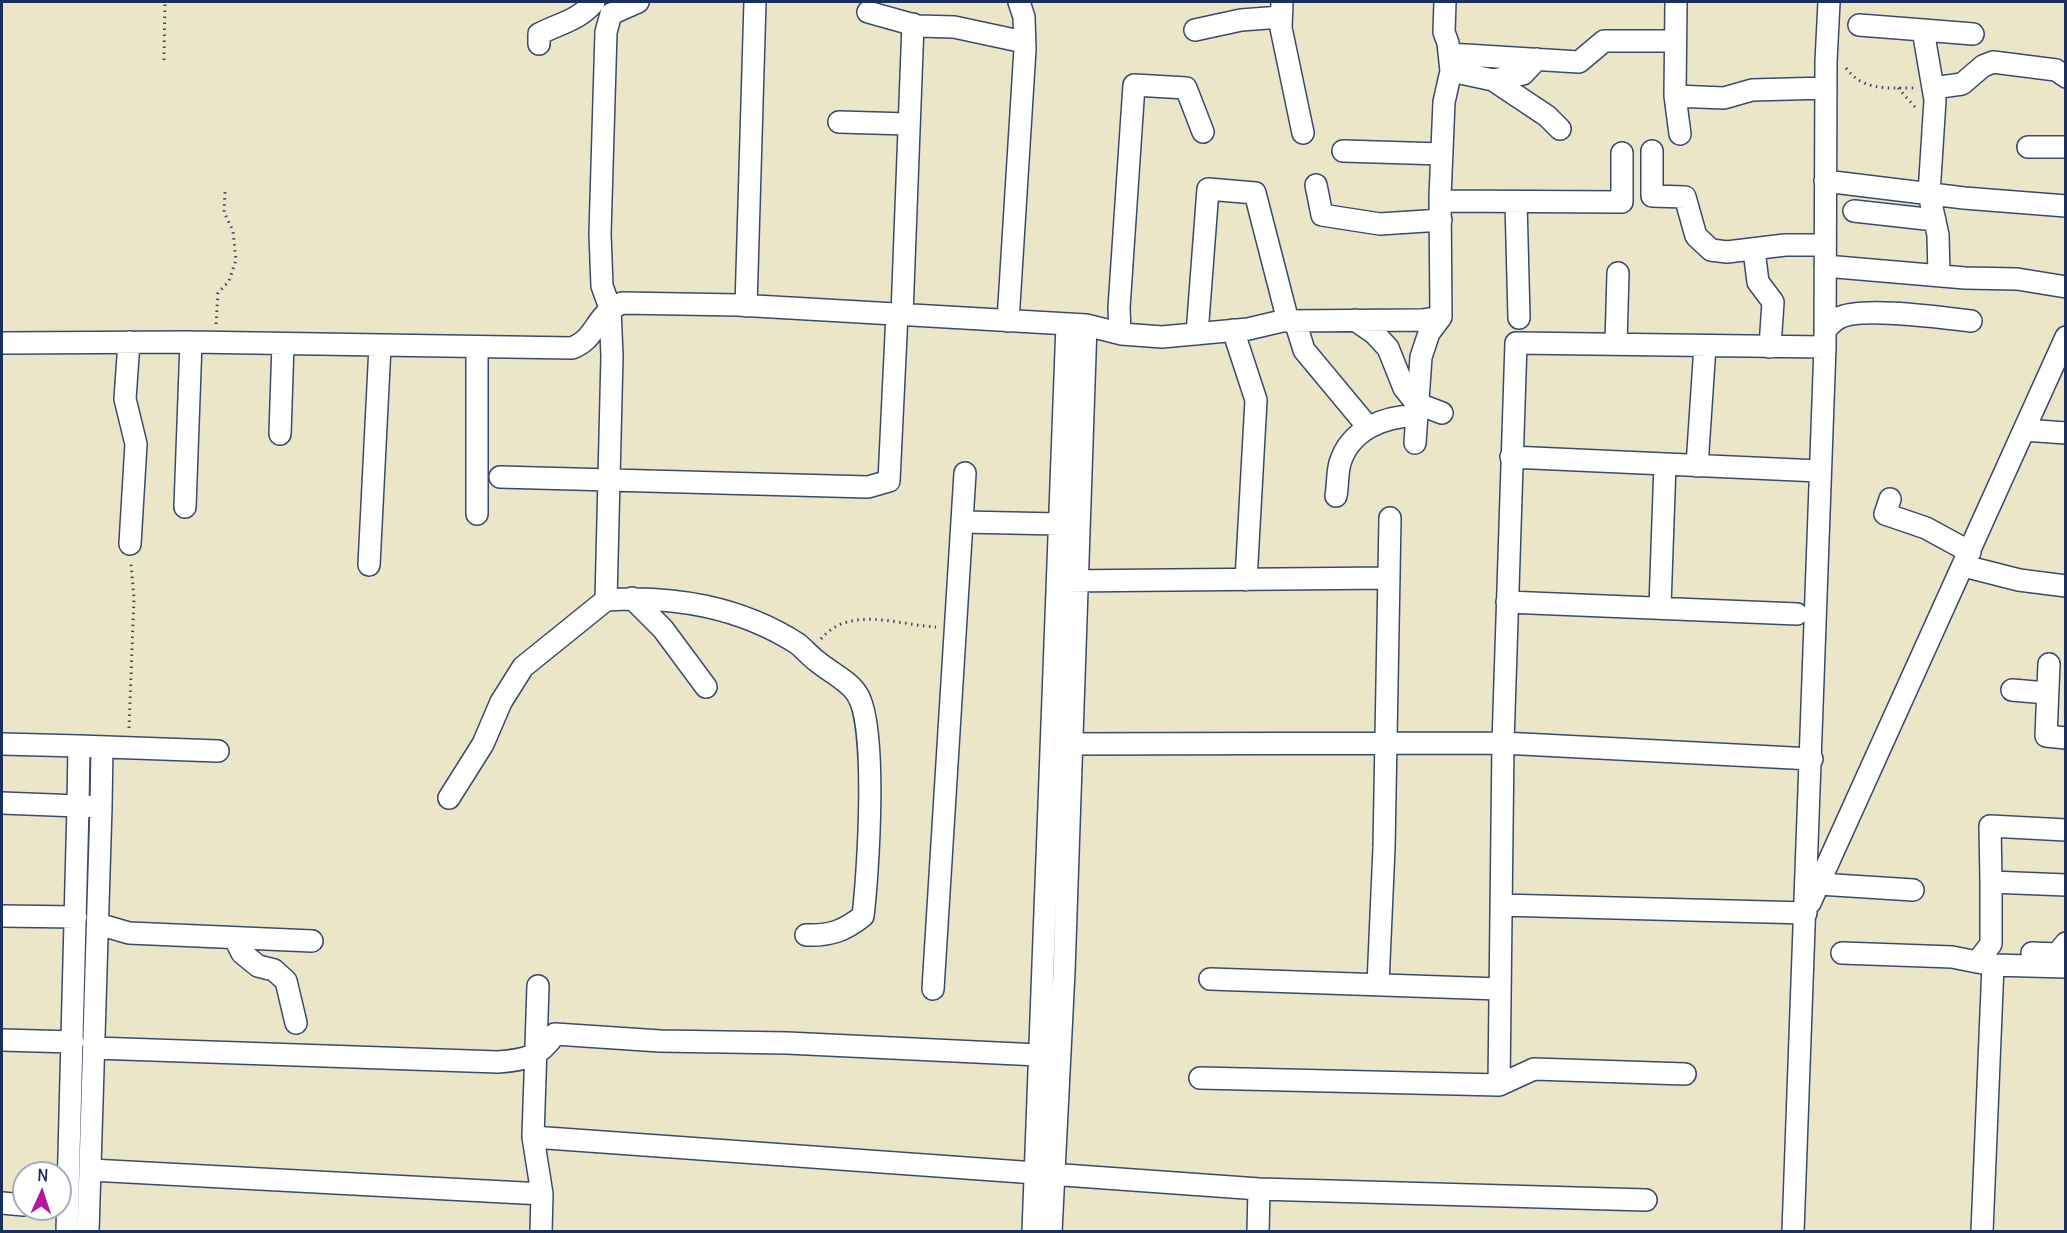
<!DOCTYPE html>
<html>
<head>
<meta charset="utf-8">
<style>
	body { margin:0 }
	#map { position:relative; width:2067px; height:1233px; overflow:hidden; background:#ece6c8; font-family:Delius,sans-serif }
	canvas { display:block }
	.frame { position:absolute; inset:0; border:3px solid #1b2f5e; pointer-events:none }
	.north { position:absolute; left:12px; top:1161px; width:60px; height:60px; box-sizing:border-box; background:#fff; border:2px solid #a4acbf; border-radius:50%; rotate:3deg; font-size:16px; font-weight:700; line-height:24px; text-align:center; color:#1b2f5e }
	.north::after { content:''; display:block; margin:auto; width:21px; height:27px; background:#b5179e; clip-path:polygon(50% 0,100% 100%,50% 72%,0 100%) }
</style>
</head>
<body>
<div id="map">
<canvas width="2067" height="1233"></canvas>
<div class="frame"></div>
<div class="north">N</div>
</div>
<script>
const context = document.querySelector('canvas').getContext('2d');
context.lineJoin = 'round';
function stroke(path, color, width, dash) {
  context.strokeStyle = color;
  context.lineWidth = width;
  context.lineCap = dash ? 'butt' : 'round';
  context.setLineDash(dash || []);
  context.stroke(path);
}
const minor = new Path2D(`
	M1282 2 1281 28 1303 133
	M868 12 918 26 954 27 1024 42
	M1859 25 1923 30 1935 100 1929 194 1938 235 1939 275
	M1195 30 1241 20 1281 17
	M1923 30 1973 34
	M539 44V34C560 23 578 21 594 2
	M1449 54 1579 62 1604 41H1675
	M1451 71 1493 80 1547 116 1560 129
	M1493 80 1523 74 1537 59
	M1933 88 1962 84 1983 66 1993 62 2056 70 2066 77
	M1675 96 1676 2
	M839 122 908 124
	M1680 134 1675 96 1724 98 1752 90 1826 88
	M2028 147H2066
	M1343 151 1442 154
	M1652 151V196L1685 197 1696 236 1711 250 1727 252 1785 245H1825
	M1825 181 1964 198 2066 206
	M1316 185 1322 215 1380 224 1441 220
	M1440 201 1622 202V153
	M1516 202 1519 318
	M1854 211 1935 220
	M1754 250 1758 282 1773 302 1770 347
	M1825 266 1965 278 2017 279 2066 287
	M746 306 755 2
	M902 315 913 24
	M1355 320 1374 333 1388 348 1404 388 1416 403 1442 413
	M1008 321 1025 49 1024 17 1019 2
	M1295 321 1304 350 1368 427
	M1086 325 1122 334 1162 337 1248 329 1282 321 1422 320 1441 317
	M1233 330 1256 400 1246 580
	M1825 330C1829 326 1834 320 1839 318 1860 306 1944 318 1971 321
	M1120 333 1119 308 1134 85 1186 88 1203 132
	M1197 334 1208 189 1255 193 1288 321
	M129 342 125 399 136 444 130 544
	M2 343 191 342 572 348C598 338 593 316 622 303L738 305 1086 325 1064 972 1051 1232
	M1616 344 1618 273
	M477 347V514
	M2024 430 2066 433
	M280 434 283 344
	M1415 443 1421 357 1429 333 1441 317 1440 197 1444 102 1451 71 1448 43 1444 32 1445 2
	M1511 457 1819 471
	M1697 466 1705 346
	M500 477 868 487 889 481 897 314
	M1336 496C1338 486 1337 473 1340 463 1350 430 1384 416 1415 416
	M1890 499 1885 514 1926 528 1970 552
	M185 507 191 342
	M963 522 1059 524
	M369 565 380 346
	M1964 566 2019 580 2066 586
	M1064 581 1389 578
	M632 598 663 629 706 687
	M606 600C672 595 741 607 798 644 805 650 811 657 818 662 830 672 849 681 857 694 878 725 868 875 863 916 844 931 830 936 806 935
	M1507 602 1797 614
	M1660 606 1665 464
	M2049 664 2046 736 2066 738
	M2012 690 2047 693
	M2 744 79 746
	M1058 744 1503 743 1812 759
	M449 798 483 744 501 702 523 667 606 600 612 356 610 308 602 286 600 234 606 32 611 14 638 2
	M2 803 78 806 67 1232
	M101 807 102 747
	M1991 882 1990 826 2066 830
	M1819 884 1913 890
	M1810 903 2066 337
	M1501 905 1806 913
	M2 916 76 917
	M98 924 129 933 312 941
	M235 939 242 953 258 966 274 970 286 981 296 1023
	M1842 953 1952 957 1977 962
	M2032 953 2057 954 2066 943
	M1993 965 1977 962 1991 944V882L2066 885
	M1210 979 1499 989
	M1378 984 1384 848 1390 518
	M538 986 533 1137 542 1194 541 1232
	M933 989 965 473
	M2 1040 73 1042
	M95 1048 498 1062C525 1060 540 1057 555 1034L660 1041 787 1043 1039 1055
	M1200 1078 1499 1085 1503 743 1516 343 1825 347
	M1499 1085 1534 1069 1685 1074
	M533 1137 1259 1189 1646 1200
	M91 1170 542 1194
	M2 1203 24 1205
	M88 1232 101 807 78 806 79 746 218 751
	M1033 1232 1067 324
	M1258 1232 1259 1189
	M1793 1232 1825 347 1826 62 1829 2
	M1982 1232 1993 965 2066 967`);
stroke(minor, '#3a4a6e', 24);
stroke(new Path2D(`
	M164 60 165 2
	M1846 68C1863 91 1887 88 1914 88
	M1898 88 1915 107
	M216 324 218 293 229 281 236 260 233 231 224 212 225 192
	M821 639C849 605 898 625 936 627
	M129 728 134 598 131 564`), '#3a4a6e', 3, [1.5, 4.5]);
stroke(minor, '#fff', 21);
</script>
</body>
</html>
